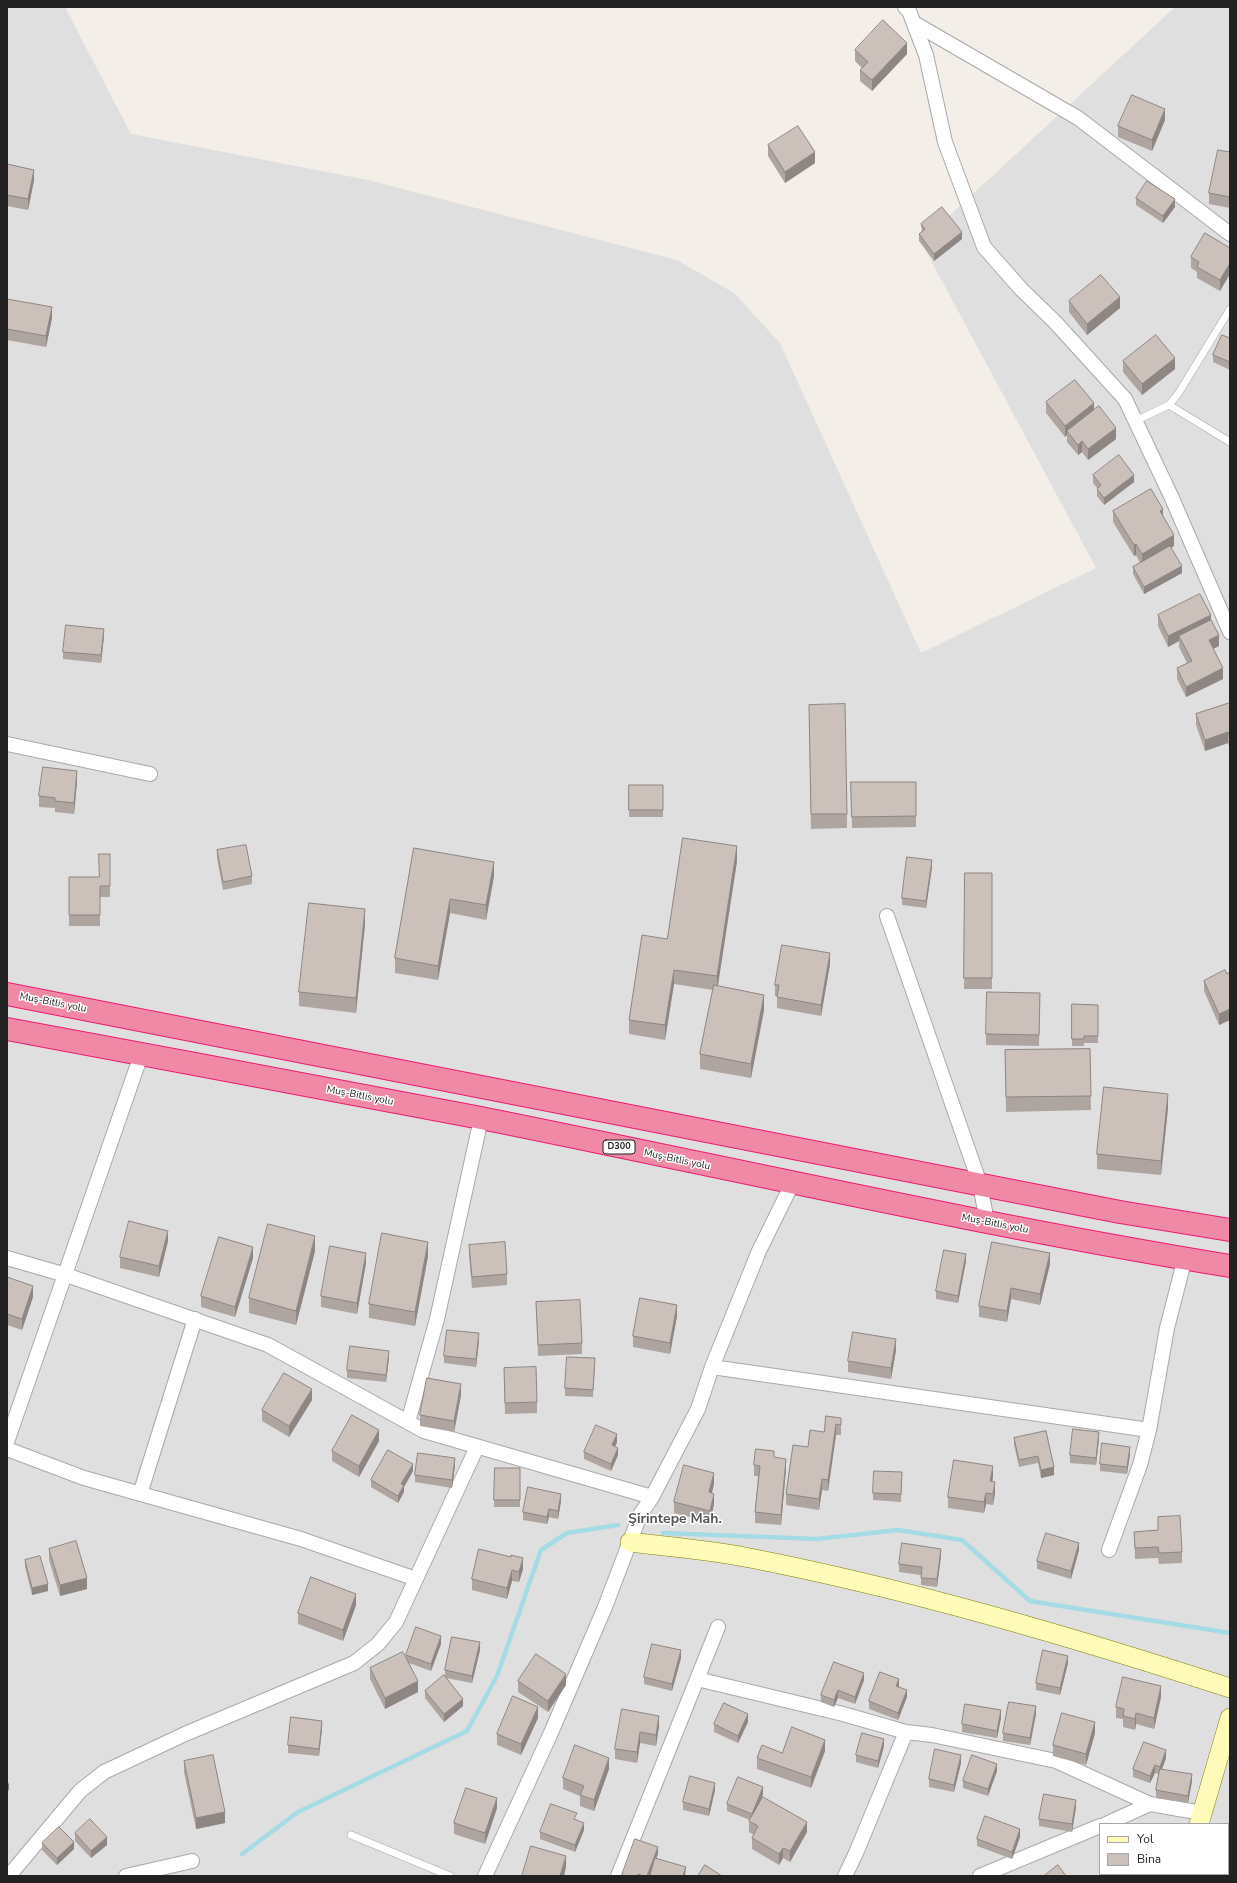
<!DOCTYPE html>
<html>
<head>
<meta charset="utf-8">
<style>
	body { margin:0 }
	#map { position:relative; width:1237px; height:1883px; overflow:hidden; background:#f3eee8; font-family:"Nunito Sans",sans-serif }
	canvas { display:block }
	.frame { position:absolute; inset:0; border:8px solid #222; pointer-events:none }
	.legend { position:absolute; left:1099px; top:1823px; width:130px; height:52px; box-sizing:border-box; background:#fff; border:1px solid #a7a7a7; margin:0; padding:5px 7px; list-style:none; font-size:12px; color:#222 }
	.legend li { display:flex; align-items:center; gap:8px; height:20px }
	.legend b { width:20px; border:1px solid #a7a7a7 }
</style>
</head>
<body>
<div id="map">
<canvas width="1237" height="1883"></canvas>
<div class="frame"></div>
<ul class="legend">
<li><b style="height:5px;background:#fffcb9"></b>Yol</li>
<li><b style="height:11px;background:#cbc0ba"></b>Bina</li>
</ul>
</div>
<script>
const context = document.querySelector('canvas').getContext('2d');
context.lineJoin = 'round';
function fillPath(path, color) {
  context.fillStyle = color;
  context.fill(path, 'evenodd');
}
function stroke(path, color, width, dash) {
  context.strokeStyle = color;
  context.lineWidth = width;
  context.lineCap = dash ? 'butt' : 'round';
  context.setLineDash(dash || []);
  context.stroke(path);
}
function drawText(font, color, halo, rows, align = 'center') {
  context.font = font + ' "Nunito Sans",sans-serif';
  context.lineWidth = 3;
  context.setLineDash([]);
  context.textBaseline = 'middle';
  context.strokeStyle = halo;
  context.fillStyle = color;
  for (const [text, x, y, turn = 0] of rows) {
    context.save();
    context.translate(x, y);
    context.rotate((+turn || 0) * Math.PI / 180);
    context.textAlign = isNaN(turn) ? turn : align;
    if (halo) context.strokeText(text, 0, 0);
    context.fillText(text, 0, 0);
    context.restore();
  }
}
fillPath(new Path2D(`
	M7 7H65L131 134 368 180 677 260 734 293 780 343 921 653 1096 568 921 242 1175 7H1230V1876H7ZM1100 1824H1228V1874H1100Z`), '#e0dfdf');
stroke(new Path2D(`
	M663 1533 817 1539 898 1530 962 1540 1030 1601 1230 1633
	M242 1854 298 1812 467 1731 497 1676 541 1550 567 1533 618 1525`), '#a5dbe4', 4.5);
const lane = new Path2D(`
	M1169 405 1230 442
	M1135 421 1169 405 1178 394 1230 309
	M351 1835 450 1876`);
const street = new Path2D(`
	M905 7 909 11 926 55 945 142 984 247 1021 289 1055 322 1125 399 1171 496 1230 632
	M914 23 1078 118 1230 234
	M7 744 150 774
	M887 916 980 1184 987 1222
	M7 1258 66 1275 268 1345 424 1431 652 1497
	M712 1367 1149 1430
	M408 1422 437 1319 481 1119
	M7 1442 141 1055
	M7 1449 84 1478 301 1539 416 1579
	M140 1494 195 1319
	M1109 1550 1140 1465 1149 1430 1167 1328 1185 1258
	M697 1679 843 1714 906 1732 932 1735 1056 1761 1150 1804
	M1106 1824 1150 1804 1202 1813
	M7 1874 13 1871 80 1791 104 1772 185 1734 354 1663 378 1644 396 1622 477 1447
	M126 1876 192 1861
	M485 1876 550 1735 605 1607 640 1515 652 1497 698 1409 712 1367 759 1251 792 1184
	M618 1876 718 1627
	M845 1876 856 1853 906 1732
	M980 1876 1100 1826`);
const secondary = new Path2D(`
	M630 1542C670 1547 711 1550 750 1558 913 1590 1072 1637 1230 1688
	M1199 1824 1230 1718
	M1180 1876 1181 1874`);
const highway = new Path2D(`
	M7 994 1120 1212 1230 1230
	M7 1029C165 1059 323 1087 481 1118 730 1168 979 1225 1230 1266`);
stroke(lane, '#a9a9a9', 8);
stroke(street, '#a9a9a9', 16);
stroke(secondary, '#7f8100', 20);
stroke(highway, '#ed1975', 24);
stroke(lane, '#fff', 7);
stroke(street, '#fff', 14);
stroke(secondary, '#fffcb9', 19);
stroke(highway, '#f089a6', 22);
fillPath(new Path2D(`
	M855 50 907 54 872 91 860 81V70L862 68 855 61Z
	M1165 120 1152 151 1118 137V126Z
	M768 145 815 163 785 183 768 156Z
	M1230 152V208L1209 204V193Z
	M7 164 34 180 28 210 7 206Z
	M1136 198 1175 207 1163 223 1136 205Z
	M921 224 962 239 934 261 919 241V234L922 232Z
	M1230 248 1220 291 1197 278V272L1191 268V257Z
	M7 299 52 318 46 347 7 340Z
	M1069 301 1120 308 1087 335 1069 312Z
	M1230 338V370L1213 362V355Z
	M1123 361 1175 369 1142 395 1123 372Z
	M1046 402 1094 410 1116 439 1088 460 1082 452 1078 455 1067 442V435L1065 437 1046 413Z
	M1093 475 1134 482 1104 505 1097 496V488L1093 483Z
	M1113 511 1163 516 1174 546 1171 547 1182 573 1144 594 1133 574V567L1140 563 1136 555 1134 556 1113 522Z
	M1158 615 1211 620 1219 646 1213 649 1223 679 1186 697 1177 679V668L1187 663 1179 647V641L1168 647 1158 626Z
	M104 636 101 663 63 659V652Z
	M1230 703V748L1228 743 1205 751 1196 725V714Z
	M809 719 847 814V828L811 829Z
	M77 782 74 814 55 812V808L39 807V796Z
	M851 782H916V827L852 828Z
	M629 785H663V817H629Z
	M414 848 494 876 486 920 450 913 438 980 395 973V958Z
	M217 850 252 876V884L223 890 217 858Z
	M110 854V897H100V926H69V877H99Z
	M737 861 718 986 764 1010 751 1078 700 1069V1054L713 990 674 984 665 1040 629 1034V1020L667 939Z
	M932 867 926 908 902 905V898Z
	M965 873H992V989H964Z
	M365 924 356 1013 299 1006V992Z
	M830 964 821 1016 777 1008V996H775V985Z
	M1230 972V1020L1219 1025 1204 991V981Z
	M1040 993 1039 1046 986 1045V1034Z
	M1072 1004 1098 1005V1043H1084V1046H1072Z
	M1090 1049 1091 1110 1006 1112 1005 1050Z
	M1168 1108 1161 1175 1097 1169V1154Z
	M168 1241 159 1277 120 1268V1257Z
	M469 1245 507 1274V1285L472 1288 469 1256Z
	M315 1251 296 1325 249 1313V1298Z
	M428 1256 415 1326 369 1318V1304Z
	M253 1258 235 1317 201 1307V1296Z
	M966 1261 958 1303 936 1299V1291Z
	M366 1263 357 1314 321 1307V1296Z
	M1050 1264 1040 1305 1011 1299 1007 1322 979 1317V1306Z
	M7 1277 33 1297 22 1330 7 1325Z
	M536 1302 582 1343V1354L538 1356Z
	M677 1316 670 1354 633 1347V1336Z
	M479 1341 476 1367 444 1363V1356Z
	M896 1350 891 1379 848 1372V1361Z
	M389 1358 386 1382 347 1378V1370Z
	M595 1366 593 1397 565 1396V1388Z
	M504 1379 537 1402V1413L505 1414Z
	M461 1395 454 1432 420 1426V1415Z
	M312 1400 289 1437 262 1421V1410Z
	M841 1418V1435H836L828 1491 822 1490 819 1510 786 1505V1494L808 1447Z
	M1046 1431 1054 1475 1041 1478 1038 1463 1019 1467 1014 1445V1438Z
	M1099 1439 1096 1465 1070 1463V1455Z
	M379 1441 359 1477 332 1461V1451Z
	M617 1442 615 1447 618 1455 611 1471 584 1459V1452Z
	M1130 1454 1127 1474 1100 1471V1464Z
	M774 1457 786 1469 781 1525 755 1523V1512L758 1476H754V1465Z
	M455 1466 452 1488 415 1482V1475Z
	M495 1468H520V1507H494Z
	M413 1471 404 1487V1492L398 1503 371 1487V1480Z
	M993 1477 992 1482 995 1493 993 1505 986 1504 984 1513 948 1508V1497Z
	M902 1479 901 1502 873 1500V1493Z
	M714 1484 712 1493 714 1504 710 1522 674 1513V1502Z
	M561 1501 558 1519 549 1517 547 1524 523 1520V1512Z
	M1158 1517 1182 1552V1563L1159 1564 1158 1558 1135 1559 1134 1532 1158 1530Z
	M49 1549 87 1589 60 1596 49 1560Z
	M479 1549 523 1569 519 1582 512 1581 507 1599 472 1590V1579Z
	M1079 1550 1071 1579 1037 1569V1561Z
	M941 1556 937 1587 921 1585V1575L899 1572V1564Z
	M25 1560 48 1591 32 1595 25 1567Z
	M356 1605 343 1641 298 1624V1613Z
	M441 1644 431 1671 409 1663 418 1692 385 1709 370 1679V1668L406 1657V1655Z
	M480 1650 472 1683 446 1678 463 1706 444 1722 425 1698V1691L445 1676V1670Z
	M681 1658 672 1691 644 1684V1677Z
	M1068 1663 1060 1695 1036 1690V1683Z
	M864 1680 855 1704 838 1698 834 1707 821 1702V1695Z
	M518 1681 566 1685 548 1712 518 1692Z
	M899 1687 907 1697 898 1720 869 1709V1701Z
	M1161 1697 1154 1729 1136 1724 1135 1730 1123 1727V1719L1116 1718V1707Z
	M1036 1714 1030 1745 1003 1741V1733Z
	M659 1716V1726L656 1746 640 1743 637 1763 615 1759V1749Z
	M538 1718 521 1755 497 1745V1734Z
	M1001 1718 997 1738 962 1732V1724Z
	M748 1722 738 1743 714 1732V1724Z
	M322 1728 319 1756 288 1753V1745Z
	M1095 1733 1086 1765 1053 1756V1745Z
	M884 1746 878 1768 856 1762V1755Z
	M825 1751 811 1788 757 1769V1758L782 1753Z
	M1166 1758 1162 1769 1192 1781 1188 1803 1156 1798V1790L1159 1774 1155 1773 1150 1783 1133 1777V1769Z
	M184 1761 225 1823 196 1829 184 1772Z
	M961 1763 954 1792 929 1787V1779Z
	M609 1769 594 1811 580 1806V1796L563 1789V1778Z
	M997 1771 988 1796 963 1788V1781Z
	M715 1790 709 1816 683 1810V1802Z
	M763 1794 758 1806 807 1832 790 1862 783 1858 779 1865 752 1849V1838L754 1835 749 1832V1821L750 1820 727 1811V1804Z
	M1076 1807 1072 1832 1039 1826V1819Z
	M497 1808 485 1844 454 1834V1823Z
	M577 1820 584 1830 575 1852 540 1839V1832Z
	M1230 1821V1861L1228 1860V1826Z
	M75 1833 107 1845 91 1858 75 1841Z
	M1020 1837 1012 1859 977 1846V1839Z
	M42 1843 74 1849 57 1865 42 1850Z`), '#afa5a0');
fillPath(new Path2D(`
	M907 43V54L872 91V80Z
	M1165 109V120L1152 151V140Z
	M815 152V163L785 183V172Z
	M34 170V180L28 210V199Z
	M1175 199V207L1163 223V216Z
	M962 232V239L934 261V254Z
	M1230 263V274L1220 291V280Z
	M1120 297V308L1087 335V324Z
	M52 307V318L46 347V336Z
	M1175 358V369L1142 395V384Z
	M1094 403V414L1067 431V435L1065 437V426Z
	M1116 428V439L1088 460V449Z
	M1082 441V452L1078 455V445Z
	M1134 475V482L1104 505V498Z
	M1163 509V520L1160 511Z
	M1174 535V546L1142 565V554Z
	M1136 544V555L1134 556V545Z
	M1182 566V573L1144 594V587Z
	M1211 615V626L1179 636V641L1168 647V636Z
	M104 629V636L101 663V655Z
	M1219 635V646L1209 651V640Z
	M1223 668V679L1186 697V687Z
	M1228 732V743L1205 751V740Z
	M77 771V782L74 814V803Z
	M737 846V861L717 990V976Z
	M932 860V867L926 908V901Z
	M494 862V876L486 920V905Z
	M450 899V913L438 980V966Z
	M365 909V924L356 1013V998Z
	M830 953V964L821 1016V1005Z
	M674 970V984L665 1040V1025Z
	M764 995V1010L751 1078V1064Z
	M1230 1009V1020L1219 1025V1014Z
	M1168 1094V1108L1161 1175V1161Z
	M168 1231V1241L159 1277V1266Z
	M315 1236V1251L296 1325V1311Z
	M428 1242V1256L415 1326V1312Z
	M253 1247V1258L235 1317V1307Z
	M366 1253V1263L357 1314V1303Z
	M1050 1253V1264L1040 1305V1294Z
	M966 1254V1261L958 1303V1296Z
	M33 1286V1297L22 1330V1319Z
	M1011 1288V1299L1007 1322V1311Z
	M677 1305V1316L670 1354V1343Z
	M479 1333V1341L476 1367V1359Z
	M896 1339V1350L891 1379V1368Z
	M389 1351V1358L386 1382V1375Z
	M461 1384V1395L454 1432V1421Z
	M312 1389V1400L289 1437V1426Z
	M836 1424V1435L828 1491V1480Z
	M379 1430V1441L359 1477V1466Z
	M1099 1432V1439L1096 1465V1458Z
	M617 1434V1442L612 1453V1445Z
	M1130 1447V1454L1127 1474V1467Z
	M618 1448V1455L611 1471V1464Z
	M455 1458V1466L452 1488V1480Z
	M786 1459V1469L781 1525V1515Z
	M413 1464V1471L404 1487V1492L398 1503V1496L401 1484Z
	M993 1466V1477L990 1492V1481Z
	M1054 1467V1475L1041 1478V1470Z
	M714 1473V1484L709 1503V1492Z
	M822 1479V1490L819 1510V1499Z
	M995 1482V1493L993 1505V1494Z
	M986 1493V1504L984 1513V1502Z
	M561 1494V1501L558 1519V1511Z
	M714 1494V1504L710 1522V1511Z
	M549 1509V1517L547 1524V1517Z
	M1079 1543V1550L1071 1579V1571Z
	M941 1549V1556L937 1587V1579Z
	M523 1558V1569L519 1582V1572Z
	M512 1570V1581L507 1599V1588Z
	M87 1578V1589L60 1596V1585Z
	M48 1584V1591L32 1595V1588Z
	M356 1594V1605L343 1641V1630Z
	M441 1636V1644L431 1671V1664Z
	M480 1642V1650L472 1683V1676Z
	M681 1650V1658L672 1691V1684Z
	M1068 1656V1663L1060 1695V1688Z
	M864 1673V1680L855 1704V1697Z
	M566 1674V1685L548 1712V1701Z
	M899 1679V1687L896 1693V1686Z
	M418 1681V1692L385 1709V1698Z
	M1161 1686V1697L1154 1729V1718Z
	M838 1690V1698L834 1707V1700Z
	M907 1690V1697L898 1720V1713Z
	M463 1699V1706L444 1722V1714Z
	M1036 1706V1714L1030 1745V1738Z
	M538 1707V1718L521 1755V1744Z
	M1001 1710V1718L997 1738V1731Z
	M1136 1713V1724L1135 1730V1719Z
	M748 1714V1722L738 1743V1736Z
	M659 1716V1726L656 1746V1735Z
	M322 1721V1728L319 1756V1749Z
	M1095 1722V1733L1086 1765V1754Z
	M640 1732V1743L637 1763V1752Z
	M884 1739V1746L878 1768V1761Z
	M825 1740V1751L811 1788V1777Z
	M1166 1750V1758L1160 1774V1767Z
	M961 1755V1763L954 1792V1785Z
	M609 1758V1769L594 1811V1800Z
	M997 1764V1771L988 1796V1789Z
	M1155 1765V1773L1150 1783V1776Z
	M1192 1774V1781L1188 1803V1796Z
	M9 1782V1789L7 1794V1787Z
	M715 1783V1790L709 1816V1809Z
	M763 1787V1794L752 1821V1814Z
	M497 1798V1808L485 1844V1833Z
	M1076 1800V1807L1072 1832V1824Z
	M225 1812V1823L196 1829V1818Z
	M807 1822V1832L790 1862V1851Z
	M584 1823V1830L575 1852V1845Z
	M1020 1829V1837L1012 1859V1852Z
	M107 1837V1845L91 1858V1851Z
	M74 1842V1849L57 1865V1858Z
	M658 1847V1854L650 1876H647Z
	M783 1848V1858L779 1865V1854Z
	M566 1856V1867L564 1876H560Z
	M686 1867 685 1876H683Z`), '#8e8682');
const building = new Path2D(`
	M883 20 907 43 872 80 860 70 868 62 855 50Z
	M1132 95 1165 109 1152 140 1118 126Z
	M798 126 815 152 785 172 768 145Z
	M1218 150 1230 152V197L1209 193Z
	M7 164 34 170 28 199 7 195Z
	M1147 181 1175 199 1163 216 1136 198Z
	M942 207 962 232 934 254 919 234 925 229 921 224Z
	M1205 233 1230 248V263L1220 280 1197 267 1199 262 1191 257Z
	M1101 275 1120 297 1087 324 1069 301Z
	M7 299 52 307 46 336 7 329Z
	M1156 335 1175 358 1142 384 1123 361Z
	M1222 335 1230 338V362L1213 355Z
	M1075 380 1094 403 1065 426 1046 402Z
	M1099 406 1116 428 1088 449 1082 441 1078 445 1067 431Z
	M1119 455 1134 475 1104 498 1097 489 1101 485 1093 475Z
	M1151 489 1163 509 1160 511 1174 535 1142 554 1136 544 1134 545 1113 511Z
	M1170 546 1182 566 1144 587 1133 567Z
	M1200 594 1211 615 1168 636 1158 615Z
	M1211 620 1219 635 1209 640 1223 668 1186 687 1177 668 1192 661 1179 636Z
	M66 625 104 629 101 655 63 652Z
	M1230 703V738L1228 732 1205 740 1196 714Z
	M845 704 847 814H811L809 705Z
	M43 767 77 771 74 803 55 801V798L39 796Z
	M851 782H916V816L852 817Z
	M629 785H663V810H629Z
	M683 838 737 846 717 976 674 970 665 1025 629 1020 642 935 667 939Z
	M246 845 252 876 223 882 217 850Z
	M414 848 494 862 486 905 450 899 438 966 395 958Z
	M99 854H110V886H100V915H69V877H99Z
	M907 857 932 860 926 901 902 898Z
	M965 873H992V978H964Z
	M309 903 365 909 356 998 299 992Z
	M782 945 830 953 821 1005 777 997 779 985H775Z
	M1225 970 1227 974 1230 972V1009L1219 1014 1204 981Z
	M714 985 764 995 751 1064 700 1054Z
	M987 992 1040 993 1039 1035 986 1034Z
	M1072 1004 1098 1005V1036H1084V1039H1072Z
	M1090 1049 1091 1096 1006 1097 1005 1050Z
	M1104 1087 1168 1094 1161 1161 1097 1154Z
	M129 1221 168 1231 159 1266 120 1257Z
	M268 1224 315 1236 296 1311 249 1298Z
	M382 1233 428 1242 415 1312 369 1304Z
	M219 1237 253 1247 235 1307 201 1296Z
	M505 1242 507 1274 472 1277 469 1245Z
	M992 1242 1050 1253 1040 1294 1011 1288 1007 1311 979 1306Z
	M330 1246 366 1253 357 1303 321 1296Z
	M944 1250 966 1254 958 1296 936 1291Z
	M7 1277 33 1286 22 1319 7 1314Z
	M640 1298 677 1305 670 1343 633 1336Z
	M580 1300 582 1343 538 1345 536 1302Z
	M447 1330 479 1333 476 1359 444 1356Z
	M853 1332 896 1339 891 1368 848 1361Z
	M350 1346 389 1351 386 1375 347 1370Z
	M567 1357 595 1358 593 1390 565 1388Z
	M536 1367 537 1402 505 1403 504 1368Z
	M284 1373 312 1389 289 1426 262 1410Z
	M427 1378 461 1384 454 1421 420 1415Z
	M352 1415 379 1430 359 1466 332 1451Z
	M826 1416 841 1418V1425L836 1424 828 1480 822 1479 819 1499 786 1494 793 1445 808 1447 810 1430 824 1432Z
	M596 1425 617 1434 612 1445 618 1448 611 1464 584 1452Z
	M1073 1429 1099 1432 1096 1458 1070 1455Z
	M1046 1431 1054 1467 1041 1470 1038 1456 1019 1460 1014 1438Z
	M1102 1443 1130 1447 1127 1467 1100 1464Z
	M756 1449 774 1451V1457L786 1459 781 1515 755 1512 760 1466 754 1465Z
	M388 1450 413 1464 401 1484 404 1485 398 1496 371 1480Z
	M418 1453 455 1458 452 1480 415 1475Z
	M954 1460 993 1466 990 1481 995 1482 993 1494 986 1493 984 1502 948 1497Z
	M684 1465 714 1473 709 1492 714 1494 710 1511 674 1502Z
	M495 1468H520V1500H494Z
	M874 1471 902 1472 901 1494 873 1493Z
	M528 1487 561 1494 558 1511 549 1509 547 1517 523 1512Z
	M1180 1516 1182 1552 1159 1553 1158 1547 1135 1548 1134 1532 1158 1530V1517Z
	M1046 1533 1079 1543 1071 1571 1037 1561Z
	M76 1541 87 1578 60 1585 49 1549Z
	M902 1543 941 1549 937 1579 921 1578 922 1567 899 1564Z
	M479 1549 511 1557V1555L523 1558 519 1572 512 1570 507 1588 472 1579Z
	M40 1556 48 1584 32 1588 25 1560Z
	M311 1577 356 1594 343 1630 298 1613Z
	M416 1627 441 1636 431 1664 406 1655Z
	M452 1637 480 1642 472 1676 445 1670Z
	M652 1644 681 1650 672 1684 644 1677Z
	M1043 1650 1068 1656 1060 1688 1036 1683Z
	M403 1652 418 1681 385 1698 370 1668Z
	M536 1654 566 1674 548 1701 518 1681Z
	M834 1662 864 1673 855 1697 838 1690 834 1700 821 1695Z
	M880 1672 899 1679 896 1686 907 1690 898 1713 869 1701Z
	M444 1675 463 1699 444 1714 425 1691Z
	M1123 1677 1161 1686 1154 1718 1136 1713 1135 1719 1123 1716 1124 1709 1116 1707Z
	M513 1696 538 1707 521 1744 497 1734Z
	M1009 1702 1036 1706 1030 1738 1003 1733Z
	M724 1703 748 1714 738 1736 714 1724Z
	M965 1704 1001 1710 997 1731 962 1724Z
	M622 1709 659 1716 656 1735 640 1732 637 1752 615 1749Z
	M1062 1713 1095 1722 1086 1754 1053 1745Z
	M291 1717 322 1721 319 1749 288 1745Z
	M792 1727 825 1740 811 1777 757 1758 762 1745 782 1753Z
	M862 1733 884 1739 878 1761 856 1755Z
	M1144 1742 1166 1750 1160 1767 1155 1765 1150 1776 1133 1769Z
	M575 1745 609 1758 594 1800 580 1795 584 1786 563 1778Z
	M935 1749 961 1755 954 1785 929 1779Z
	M213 1755 225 1812 196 1818 184 1761Z
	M972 1755 997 1764 988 1789 963 1781Z
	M1160 1769 1192 1774 1188 1796 1156 1790Z
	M690 1776 715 1783 709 1809 683 1802Z
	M738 1777 763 1787 752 1814 727 1804Z
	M466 1788 497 1798 485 1833 454 1823Z
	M1044 1794 1076 1800 1072 1824 1039 1819Z
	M763 1797 807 1822 790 1851 783 1848 779 1854 752 1838 758 1826 749 1821Z
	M551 1804 577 1813 574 1819 584 1823 575 1845 540 1832Z
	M985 1816 1020 1829 1012 1852 977 1839Z
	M90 1819 107 1837 91 1851 75 1833Z
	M1230 1821V1853H1228V1826Z
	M59 1827 74 1842 57 1858 42 1843Z
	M635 1839 658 1847 647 1876H643L638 1874V1876H626L622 1875Z
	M531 1846 566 1856 560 1876H522Z
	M655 1858 686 1867 683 1876H650Z
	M705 1865 722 1876H698Z
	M1058 1865 1066 1876H1044Z
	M1119 1874H1159L1163 1876H1118Z`);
fillPath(building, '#cbc0ba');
stroke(building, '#8e8682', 1);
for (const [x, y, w] of [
	[619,1147,32]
]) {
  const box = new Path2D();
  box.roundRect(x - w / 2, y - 7, w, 14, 3);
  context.fillStyle = '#fff';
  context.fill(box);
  stroke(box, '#222', 1);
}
drawText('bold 9px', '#222', null, [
	["D300",619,1147]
]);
drawText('10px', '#222', '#fff', [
	["Muş-Bitlis yolu",53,1003,11],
	["Muş-Bitlis yolu",360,1096,11],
	["Muş-Bitlis yolu",677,1160,12],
	["Muş-Bitlis yolu",995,1224,11]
]);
drawText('bold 14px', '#555', '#fff', [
	["Şirintepe Mah.",675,1520]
]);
</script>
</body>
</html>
